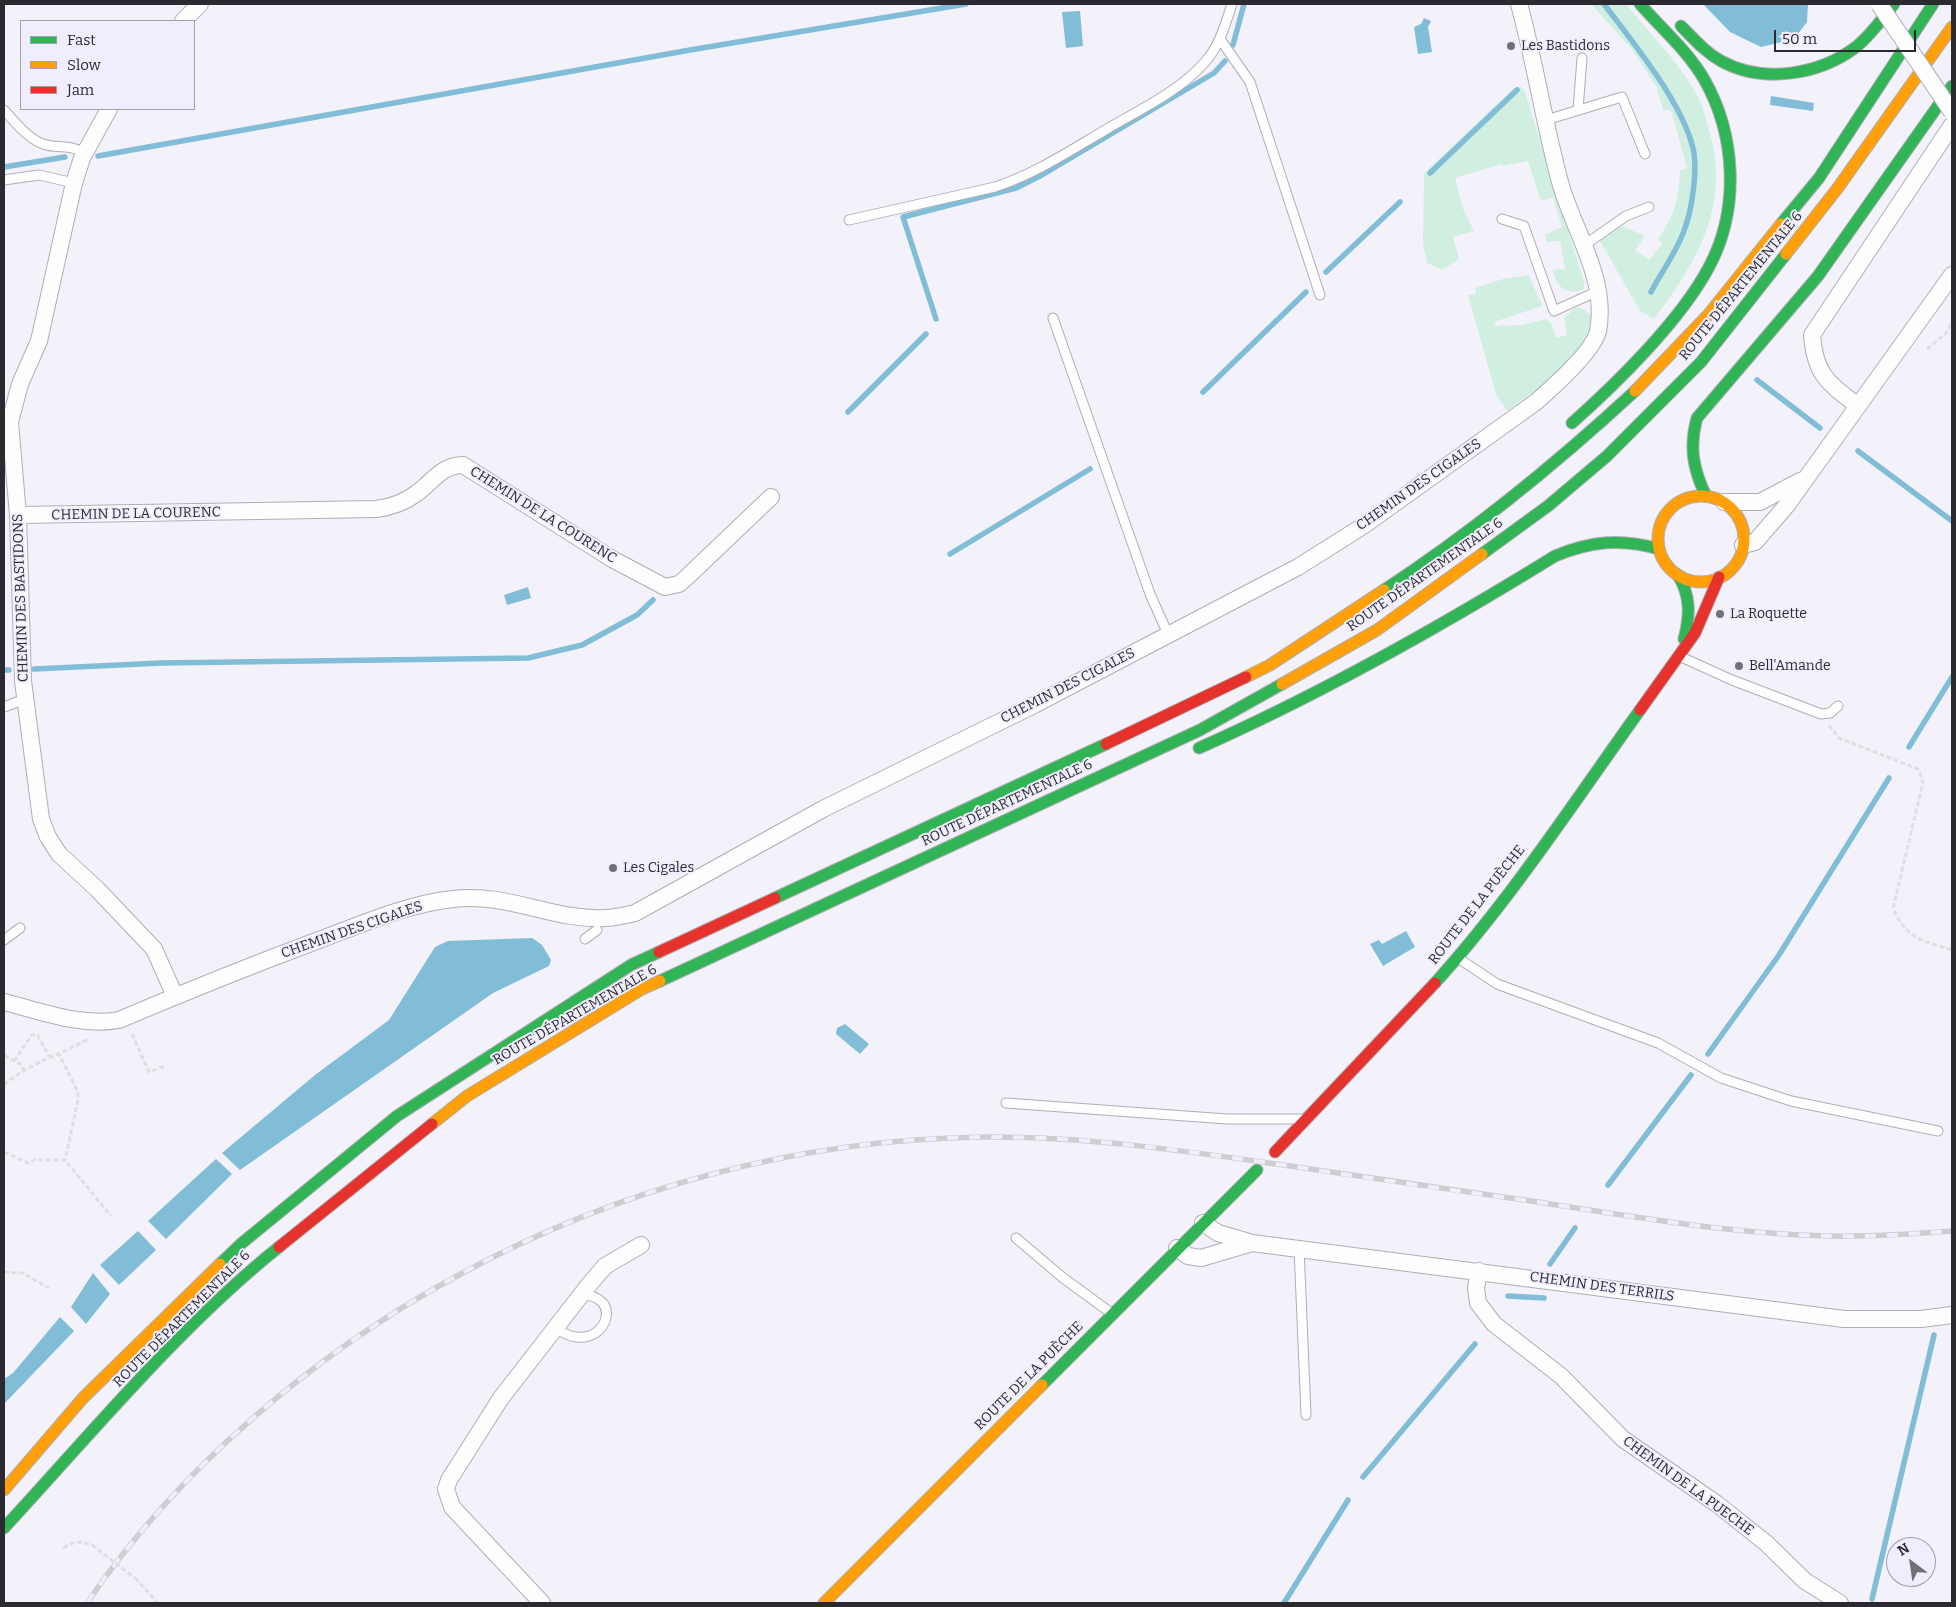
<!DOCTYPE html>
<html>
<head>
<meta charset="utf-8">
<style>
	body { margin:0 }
	#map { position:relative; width:1956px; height:1607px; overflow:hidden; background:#f3f2fa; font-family:Bitter,serif }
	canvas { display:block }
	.frame { position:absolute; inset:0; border:5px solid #2b2a30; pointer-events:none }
	.legend { position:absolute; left:20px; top:20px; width:175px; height:90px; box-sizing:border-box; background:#f0eefd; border:1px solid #a1a0ab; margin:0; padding:6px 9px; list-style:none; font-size:15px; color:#2b2a30 }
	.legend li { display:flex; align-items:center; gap:10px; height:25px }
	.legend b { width:25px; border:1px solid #a1a0ab }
	.north { position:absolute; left:1886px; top:1537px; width:50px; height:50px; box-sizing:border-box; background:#f0eefd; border:1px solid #a1a0ab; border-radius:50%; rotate:329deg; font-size:14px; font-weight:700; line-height:20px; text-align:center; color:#2b2a30 }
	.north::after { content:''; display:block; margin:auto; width:18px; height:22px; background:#717077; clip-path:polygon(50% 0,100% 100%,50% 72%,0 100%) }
	.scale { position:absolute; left:1774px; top:30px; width:142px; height:22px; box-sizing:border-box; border:2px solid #2b2a30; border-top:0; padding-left:6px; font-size:15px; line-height:18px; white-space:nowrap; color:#2b2a30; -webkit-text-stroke:4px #f0eefd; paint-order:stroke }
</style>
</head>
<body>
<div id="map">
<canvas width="1956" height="1607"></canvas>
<div class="frame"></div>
<ul class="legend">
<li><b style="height:6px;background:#30b455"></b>Fast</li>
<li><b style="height:6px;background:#ff9f0a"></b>Slow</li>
<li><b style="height:6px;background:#e5322d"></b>Jam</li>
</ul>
<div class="north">N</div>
<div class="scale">50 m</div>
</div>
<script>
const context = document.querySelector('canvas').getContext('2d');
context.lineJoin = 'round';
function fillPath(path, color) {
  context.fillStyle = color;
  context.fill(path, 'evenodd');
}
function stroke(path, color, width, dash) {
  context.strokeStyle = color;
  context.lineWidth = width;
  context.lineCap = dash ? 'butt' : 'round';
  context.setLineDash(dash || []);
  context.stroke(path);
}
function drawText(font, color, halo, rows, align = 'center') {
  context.font = font + ' Bitter,serif';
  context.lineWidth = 4;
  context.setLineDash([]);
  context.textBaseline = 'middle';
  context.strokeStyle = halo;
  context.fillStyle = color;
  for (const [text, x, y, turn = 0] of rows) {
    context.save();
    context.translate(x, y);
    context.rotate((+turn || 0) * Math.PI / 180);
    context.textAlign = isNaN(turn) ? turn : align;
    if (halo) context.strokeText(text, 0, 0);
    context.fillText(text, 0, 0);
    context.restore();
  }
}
fillPath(new Path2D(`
	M1591 4H1626C1651 35 1682 65 1700 101 1704 109 1705 118 1708 127 1732 202 1699 260 1654 319L1640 311 1600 241 1620 225 1645 236 1635 250 1649 260 1662 244 1658 239C1675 214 1678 202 1680 171L1687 168 1671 110H1663L1657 88 1631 48Z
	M1520 86 1525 92 1584 282V289C1567 296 1556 288 1553 270L1565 269 1560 241 1547 242 1545 235 1562 227 1553 197 1541 201 1528 161 1502 166 1501 164 1455 178 1463 209 1474 231 1453 237 1459 259 1442 270 1427 263 1423 244 1424 173 1512 90Z
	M1529 275 1542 306 1494 322 1496 326 1522 325 1546 319 1551 323 1556 338 1567 335 1564 318 1575 308H1581L1593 316C1589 360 1539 387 1507 411L1496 394 1468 295 1476 294 1475 288 1503 279Z`), '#d1efe1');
fillPath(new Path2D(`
	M1703 4H1808L1807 22 1794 39 1761 47 1730 32Z
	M1080 11 1083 46 1066 48 1062 12Z
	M1424 18 1431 21 1428 27 1432 52 1418 54 1414 27 1421 24Z
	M1771 96 1814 103 1813 111 1770 105Z
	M528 587 531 598 507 605 504 595Z
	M1406 931 1415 947 1383 966 1370 944 1379 940 1382 944Z
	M532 938 542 945 551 960 549 966 493 993 240 1170 222 1153 315 1075 389 1020 435 947 448 941Z
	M845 1024 869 1044 860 1054 836 1034 837 1028Z
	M216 1159 232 1174 166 1239 148 1221Z
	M138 1231 156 1250 119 1285 100 1265Z
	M93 1273 110 1294 86 1324 71 1307Z
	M60 1317 74 1331 4 1404V1379L13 1373Z`), '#81bdd6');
stroke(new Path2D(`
	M1604 4C1633 43 1685 105 1694 153 1697 173 1692 209 1685 228 1678 250 1662 271 1651 292
	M1233 45 1244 4
	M98 156 690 50 966 4
	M4 167 65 157
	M1430 173 1517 90
	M1326 272 1400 202
	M936 319 903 217 1016 188 1042 175 1214 73 1225 61
	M1757 380 1820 428
	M1203 392 1306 292
	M848 412 926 334
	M1858 451 1952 521
	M950 554 1090 469
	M34 669 161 663 528 658 582 645 637 615 653 600
	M4 670H9
	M1909 747 1952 677
	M1708 1054 1779 955 1889 778
	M1608 1185 1691 1075
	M1550 1264 1575 1228
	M1508 1296 1544 1298
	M1363 1477 1475 1344
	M1872 1599 1934 1335
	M1284 1603 1348 1500`), '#81bdd6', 5.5);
const lane = new Path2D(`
	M1220 39 1250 82 1320 295
	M4 110C15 122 27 138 43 144 57 149 66 143 85 153
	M1578 110 1582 58
	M1546 120 1622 97 1645 154
	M4 180 39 175 74 183
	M1502 219 1524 226 1554 311 1598 291
	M849 220 995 187C1035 174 1071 150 1107 129 1139 110 1180 91 1205 62 1220 45 1225 25 1232 4
	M1583 246 1626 216 1649 207
	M1053 318 1150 594 1168 634
	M1679 656 1732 680 1821 714 1830 713 1838 706
	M4 707 25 699
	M585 939 597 930
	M4 940 20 928
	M1458 958 1497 984 1658 1043 1721 1078 1791 1101 1938 1131
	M1006 1103 1227 1119H1301
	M1016 1238 1062 1277 1111 1313
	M1299 1248 1306 1415
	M555 1328C562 1332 569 1337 577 1337 608 1341 622 1295 581 1295`);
const street = new Path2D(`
	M183 21 200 4
	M109 109 82 158 74 183 39 341 20 384 10 422 18 515 23 681 41 819 48 837 59 854 97 889 154 949 175 996
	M1858 406C1828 383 1815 375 1812 335L1952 125
	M1724 502H1760L1800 481
	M18 515 376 509C392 507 404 503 417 493 432 482 442 465 463 465L612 559 665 587 679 584 686 578 771 497
	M1743 545 1755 542 1787 505 1952 275
	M4 1002C41 1011 80 1027 119 1020 185 992 252 965 319 940 362 924 407 904 453 899 507 892 554 921 605 918 615 918 626 915 635 913L823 809 1034 705 1298 567 1363 526 1536 402C1552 388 1594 351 1598 331 1608 278 1573 230 1560 182 1544 123 1535 62 1519 4
	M1252 1243 1844 1319H1921L1952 1315
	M1177 1248 1188 1256 1201 1258 1252 1243 1218 1233 1203 1223
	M1479 1271 1476 1288 1478 1303 1494 1324 1561 1376 1623 1439 1717 1504 1766 1543 1805 1581 1840 1603
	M542 1603 452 1507 446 1489 449 1480 501 1398 588 1286 605 1266 641 1245`);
const fast = new Path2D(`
	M1681 26C1694 39 1705 52 1721 61 1763 84 1819 75 1856 47 1871 35 1882 19 1894 4
	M1781 224 1819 178 1933 4
	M1572 423C1617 383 1681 320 1709 267 1740 209 1736 135 1704 79 1687 50 1661 28 1640 4
	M1706 496C1693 469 1689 447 1697 418L1818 276 1952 86
	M1482 554 1548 506 1607 456 1701 362 1786 254
	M1678 575C1691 596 1690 616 1684 639
	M1384 590C1474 531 1557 463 1635 391
	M1199 748C1323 693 1440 627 1555 556 1591 541 1621 538 1659 549
	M775 898 1106 744
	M660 981 1200 730 1282 684
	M1435 983C1511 899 1574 802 1640 710
	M220 1264 242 1243 397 1116 631 965 659 952
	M1042 1385 1257 1170
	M4 1528C91 1434 179 1327 279 1247`);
const slow = new Path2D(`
	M1786 254 1837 189 1952 27
	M1635 391 1708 315 1781 224
	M1658 539a43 43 0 1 1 86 0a43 43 0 1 1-86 0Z
	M1246 677 1270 665 1384 590
	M1282 684 1377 630 1482 554
	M432 1124 467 1096 642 989 660 981
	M4 1490 83 1398 220 1264
	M824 1603 1042 1385`);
const jam = new Path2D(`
	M1640 710 1695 633 1719 577
	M1106 744 1246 677
	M659 952 775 898
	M1275 1152 1435 983
	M279 1247 432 1124`);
stroke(lane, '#afaeb5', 11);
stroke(street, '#afaeb5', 18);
stroke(fast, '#afaeb5', 13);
stroke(slow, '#afaeb5', 13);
stroke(jam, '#afaeb5', 13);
stroke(new Path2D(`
	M1927 349 1946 333 1952 322
	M1829 725 1839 738 1918 769 1923 782 1893 909C1908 940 1921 940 1952 950
	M132 1034 149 1072 165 1066
	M58 1052 78 1092V1100L65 1160
	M4 1055 20 1064 24 1070
	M14 1061 32 1035 37 1034 49 1056
	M4 1085C29 1063 60 1055 88 1039
	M4 1152 28 1163 34 1160H65L111 1216
	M4 1272 23 1273 49 1288
	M63 1548C74 1541 80 1541 92 1545
	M135 1578 158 1603`), '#dfdee1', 3, [5, 2.5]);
stroke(lane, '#fdfdfe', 9);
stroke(street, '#fdfdfe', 16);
stroke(fast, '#30b455', 11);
stroke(slow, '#ff9f0a', 11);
stroke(jam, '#e5322d', 11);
const rail = new Path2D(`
	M87 1603C178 1469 315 1353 457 1276 617 1188 800 1139 983 1137 1081 1136 1179 1150 1276 1164 1363 1177 1450 1190 1538 1202 1634 1217 1732 1234 1830 1236 1871 1237 1912 1234 1952 1231`);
stroke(rail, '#ceced1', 5.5);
stroke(rail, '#f0eefd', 4, [11]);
const streetBridge = new Path2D(`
	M1879 4 1952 112`);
stroke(streetBridge, '#afaeb5', 18, []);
stroke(new Path2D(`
	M92 1545 135 1578`), '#dfdee1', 3, [5, 2.5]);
stroke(streetBridge, '#fdfdfe', 16);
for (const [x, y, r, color] of [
	[1511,46,5,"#717077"],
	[1720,614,5,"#717077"],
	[1739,666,5,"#717077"],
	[613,868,5,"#717077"]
]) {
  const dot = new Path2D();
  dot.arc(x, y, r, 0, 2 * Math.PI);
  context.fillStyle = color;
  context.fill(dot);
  stroke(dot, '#f0eefd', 2);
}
drawText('14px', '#2b2a30', '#f0eefd', [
	["Les Bastidons",1521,46],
	["La Roquette",1730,614],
	["Bell'Amande",1749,666],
	["Les Cigales",623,868]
], 'left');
drawText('14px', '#2b2a30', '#f0eefd', [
	["ROUTE DÉPARTEMENTALE 6",1741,286,-51],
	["CHEMIN DES CIGALES",1419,485,-35],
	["CHEMIN DE LA COURENC",136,514,-1],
	["CHEMIN DE LA COURENC",543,515,32],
	["ROUTE DÉPARTEMENTALE 6",1425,575,-35],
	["CHEMIN DES BASTIDONS",21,598,-92],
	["CHEMIN DES CIGALES",1068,686,-27],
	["ROUTE DÉPARTEMENTALE 6",1007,803,-25],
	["ROUTE DE LA PUÈCHE",1477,905,-52],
	["CHEMIN DES CIGALES",352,930,-19],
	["ROUTE DÉPARTEMENTALE 6",575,1015,-30],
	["CHEMIN DES TERRILS",1602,1287,8],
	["ROUTE DÉPARTEMENTALE 6",182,1319,-45],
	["ROUTE DE LA PUÈCHE",1029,1376,-45],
	["CHEMIN DE LA PUECHE",1688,1486,36]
]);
</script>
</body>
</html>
